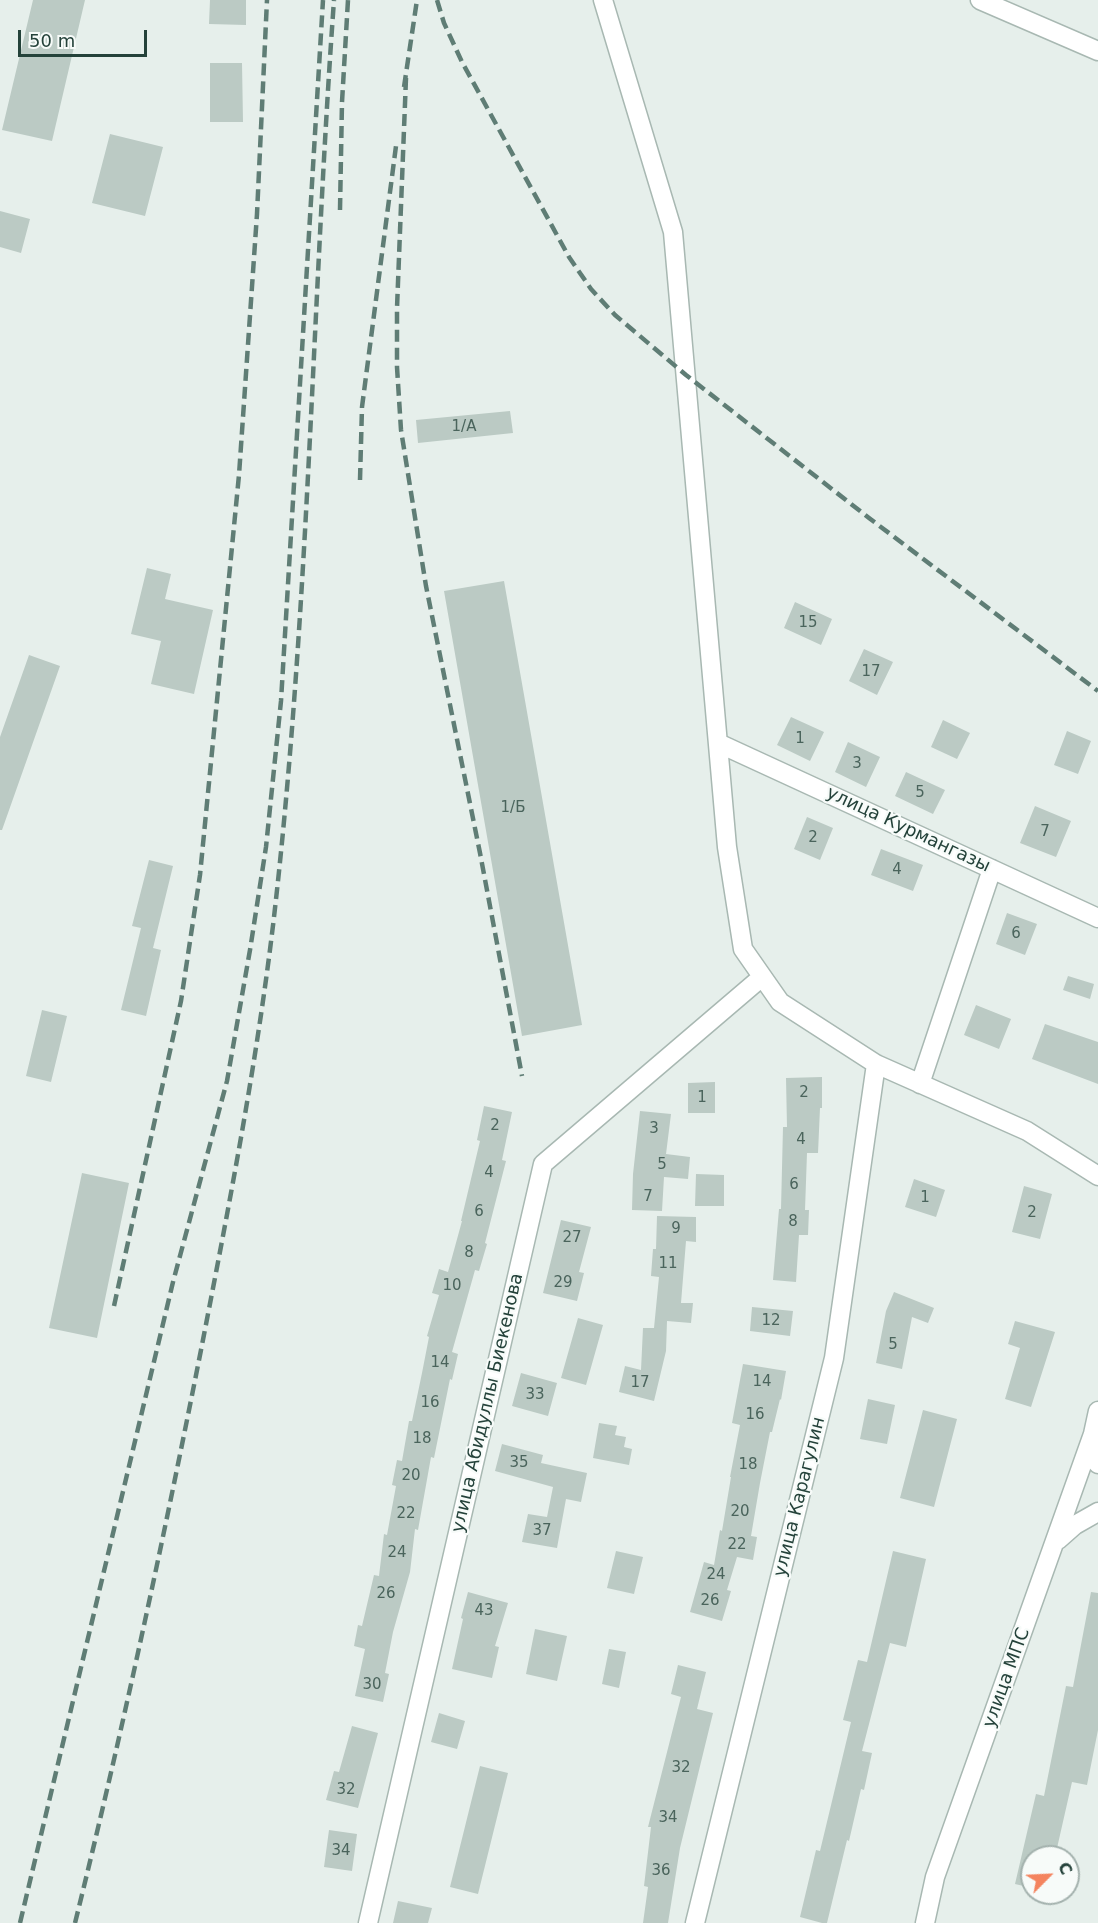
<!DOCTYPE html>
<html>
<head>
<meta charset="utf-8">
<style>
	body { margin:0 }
	#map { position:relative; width:1098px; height:1923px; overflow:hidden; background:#e6efeb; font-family:"DejaVu Sans",sans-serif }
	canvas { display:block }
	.north { position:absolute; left:1020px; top:1845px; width:60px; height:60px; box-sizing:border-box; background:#f7fbf9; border:2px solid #a3b1ad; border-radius:50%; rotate:66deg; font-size:16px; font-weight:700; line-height:24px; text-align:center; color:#24423a }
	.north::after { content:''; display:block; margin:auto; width:21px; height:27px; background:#f4845f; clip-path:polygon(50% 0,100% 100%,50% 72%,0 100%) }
	.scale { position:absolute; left:18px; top:30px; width:129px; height:27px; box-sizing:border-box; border:3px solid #24423a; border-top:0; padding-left:8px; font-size:18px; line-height:21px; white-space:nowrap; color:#24423a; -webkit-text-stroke:4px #f7fbf9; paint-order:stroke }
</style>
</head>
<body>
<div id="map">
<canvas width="1098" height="1923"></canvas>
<div class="north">С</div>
<div class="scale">50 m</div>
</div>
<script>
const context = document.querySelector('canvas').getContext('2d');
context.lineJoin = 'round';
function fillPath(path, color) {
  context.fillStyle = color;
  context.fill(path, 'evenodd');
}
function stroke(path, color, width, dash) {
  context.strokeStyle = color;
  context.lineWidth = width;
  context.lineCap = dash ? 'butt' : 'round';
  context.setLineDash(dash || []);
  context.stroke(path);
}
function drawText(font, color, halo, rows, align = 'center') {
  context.font = font + ' "DejaVu Sans",sans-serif';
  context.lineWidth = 4.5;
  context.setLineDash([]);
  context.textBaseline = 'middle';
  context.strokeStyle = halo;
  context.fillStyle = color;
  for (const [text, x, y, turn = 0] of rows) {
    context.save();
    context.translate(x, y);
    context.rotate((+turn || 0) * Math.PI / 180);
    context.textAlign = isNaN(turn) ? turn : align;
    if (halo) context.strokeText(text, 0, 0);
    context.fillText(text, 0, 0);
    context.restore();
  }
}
fillPath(new Path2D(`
	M33 0H85L52 141 2 130Z
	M210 0H246V25L209 24Z
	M210 63H242L243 122H210Z
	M110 134 163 147 145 216 92 203Z
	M0 211 30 219 21 253 0 247Z
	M510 411 513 433 418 443 416 420Z
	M147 568 171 574 165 599 213 610 194 694 151 684 161 641 131 634Z
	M504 581 582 1025 522 1036 444 591Z
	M795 602 832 619 821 645 784 628Z
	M864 649 893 662 877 695 849 681Z
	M29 655 60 666 2 830H0V737Z
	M791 717 824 732 810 761 777 745Z
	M943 720 970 733 957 759 931 747Z
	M1067 731 1091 741 1078 774 1054 765Z
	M848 742 880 757 866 787 835 772Z
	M906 772 945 790 933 814 895 796Z
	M1035 806 1071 821 1056 857 1020 843Z
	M807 817 833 828 820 860 794 849Z
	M881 849 923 865 913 891 871 875Z
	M149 860 173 866 153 948 161 950 146 1016 121 1010 141 928 132 926Z
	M1007 913 1037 924 1025 955 996 944Z
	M1068 976 1094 984 1090 999 1063 990Z
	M976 1005 1011 1019 999 1049 964 1035Z
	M42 1010 67 1016 51 1082 26 1076Z
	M1045 1024 1098 1042V1084L1032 1059Z
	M822 1077V1108H820L818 1153H807L805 1210H809L808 1235H799L796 1282 773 1280 779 1209H781L783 1127H787L786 1078Z
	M715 1082V1113H688V1083Z
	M484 1106 512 1112 502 1160 506 1161 485 1243 487 1244 479 1271 475 1270 452 1352 458 1354 452 1380 450 1379 434 1458 431 1457 418 1530 415 1529 410 1572 393 1632 385 1673 389 1674 383 1702 355 1696 365 1649 354 1646 358 1625 362 1626 374 1575 379 1576 384 1534 387 1535 396 1486 392 1485 397 1460 402 1461 409 1421H412L422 1373 429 1337 427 1336 439 1295 432 1293 439 1269 448 1272 462 1221H461L480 1141 477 1140Z
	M640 1111 671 1114 666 1154 690 1157 688 1179 664 1177 662 1211 632 1210 633 1174Z
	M82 1173 129 1183 97 1338 49 1328Z
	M696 1174 724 1175V1206H695Z
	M914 1179 945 1190 936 1217 905 1207Z
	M1024 1186 1052 1194 1040 1239 1012 1232Z
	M657 1216 696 1217V1242L686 1241 681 1303H693L691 1323 667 1321 666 1351 654 1401 619 1392 625 1366 641 1370 643 1328H654L659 1277 651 1276 653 1249H656Z
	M561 1220 591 1227 579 1272 584 1273 577 1301 543 1293Z
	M894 1292 934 1308 928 1323 912 1317 902 1369 876 1363 886 1311Z
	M752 1307 793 1311 790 1336 750 1331Z
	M578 1318 603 1325 586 1385 561 1378Z
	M1015 1321 1055 1332 1031 1407 1005 1399 1020 1348 1008 1344Z
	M743 1364 786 1371 781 1400 780 1399 772 1432H770L760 1483 751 1536 757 1537 753 1560 737 1557 727 1590 731 1591 722 1621 690 1612 704 1562 714 1565 720 1530 722 1531 731 1477H730L740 1425 732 1423Z
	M521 1373 557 1383 548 1416 512 1406Z
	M868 1399 895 1405 887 1444 860 1439Z
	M923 1410 957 1419 934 1507 900 1498Z
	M599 1423 617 1426 615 1435 626 1437 624 1447 632 1449 629 1465 593 1458Z
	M502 1444 543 1455 541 1463 587 1473 581 1502 566 1499 557 1548 522 1542 528 1514 547 1517 553 1487 495 1471Z
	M616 1551 643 1557 634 1594 607 1588Z
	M893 1551 926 1559 906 1647 890 1643 862 1751 872 1753 864 1790 861 1789 849 1841 847 1840 827 1923H822L800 1917 816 1850 820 1851 851 1722 843 1720 858 1660 867 1662Z
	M468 1592 508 1603 495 1646 499 1647 492 1678 452 1669 463 1619 461 1618Z
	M1091 1592 1098 1593V1730L1087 1785 1072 1782 1055 1857H1032V1888L1015 1884 1036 1794 1044 1796 1066 1686 1073 1687Z
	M535 1629 567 1636 557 1681 526 1674Z
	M609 1649 626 1652 619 1688 602 1684Z
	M678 1665 706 1672 697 1709 713 1713 680 1848 668 1923H643L648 1887 644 1886 651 1827H648L681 1697 671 1694Z
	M439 1713 465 1721 457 1749 431 1742Z
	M352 1726 378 1733 358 1808 326 1800 334 1771 339 1772Z
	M480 1766 508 1773 478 1894 450 1887Z
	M329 1830 357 1834 352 1871 324 1867Z
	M398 1901 432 1908 428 1923H393Z`), '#bbcac4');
const minor = new Path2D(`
	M603 0 673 232 727 847 743 949 780 1002 876 1064 1027 1131 1098 1176
	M980 0 1098 51
	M718 743 1098 918
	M920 1084 992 869
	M1098 1411 1093 1434 1098 1464
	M1058 1540 1075 1525 1098 1512
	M368 1923 543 1164 762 977
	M695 1923 834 1358 876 1064
	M925 1923 935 1877 1093 1434`);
stroke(minor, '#a8b8b2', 21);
stroke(minor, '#fff', 18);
stroke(new Path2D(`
	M437 0 444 23 462 62 569 257 591 289 615 315 686 375 869 518 1098 691
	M406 78 397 308V367L401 430 426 586 480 853 522 1076
	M404 87 417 0
	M340 210 342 102 348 0
	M360 480 362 407 396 146
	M114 1306 181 1001 200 875 239 475 257 214 267 0
	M20 1923 173 1282 227 1081 250 950 266 847 281 701 323 0
	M75 1923C122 1733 163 1542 201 1350 229 1206 257 1062 274 917 309 612 312 305 334 0`), '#5f7d75', 4.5, [12, 6]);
drawText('15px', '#4a645c', null, [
	["1/А",464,427],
	["15",808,623],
	["17",871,672],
	["1",800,739],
	["3",857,764],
	["5",920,793],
	["1/Б",513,808],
	["7",1045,832],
	["2",813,838],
	["4",897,870],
	["6",1016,934],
	["2",804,1093],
	["1",702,1098],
	["2",495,1126],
	["3",654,1129],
	["4",801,1140],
	["5",662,1165],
	["4",489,1173],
	["6",794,1185],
	["7",648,1197],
	["1",925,1198],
	["6",479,1212],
	["2",1032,1213],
	["8",793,1222],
	["9",676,1229],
	["27",572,1238],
	["8",469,1253],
	["11",668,1264],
	["29",563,1283],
	["10",452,1286],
	["12",771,1321],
	["5",893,1345],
	["14",440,1363],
	["14",762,1382],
	["17",640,1383],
	["33",535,1395],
	["16",430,1403],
	["16",755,1415],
	["18",422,1439],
	["35",519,1463],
	["18",748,1465],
	["20",411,1476],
	["20",740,1512],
	["22",406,1514],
	["37",542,1531],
	["22",737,1545],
	["24",397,1553],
	["24",716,1575],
	["26",386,1594],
	["26",710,1601],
	["43",484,1611],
	["30",372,1685],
	["32",681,1768],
	["32",346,1790],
	["34",668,1818],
	["34",341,1851],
	["36",661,1871]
]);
drawText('18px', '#24423a', '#f7fbf9', [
	["улица Курмангазы",908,830,25],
	["улица Абидуллы Биекенова",488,1403,-77],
	["улица Карагулин",800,1497,-76],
	["улица МПС",1007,1678,-70]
]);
</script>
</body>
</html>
